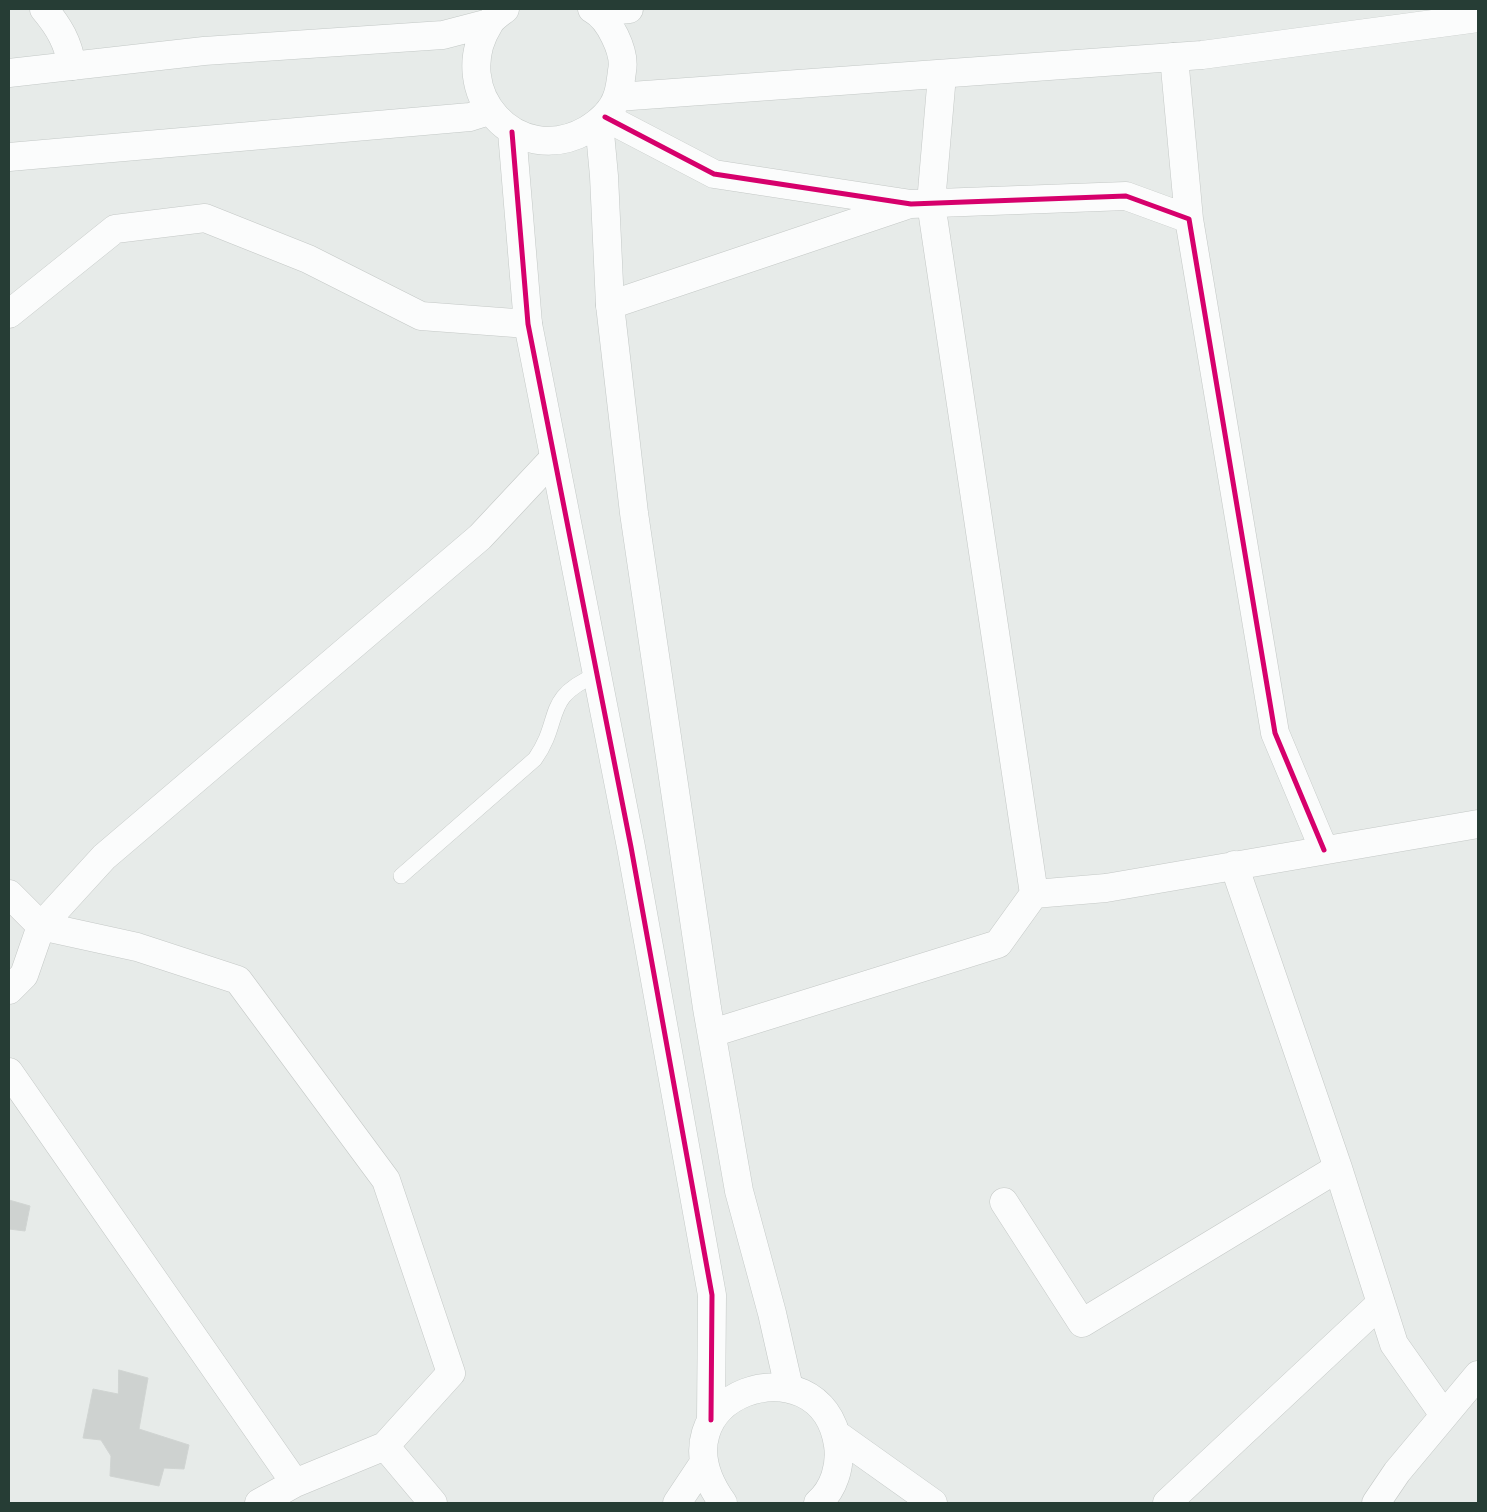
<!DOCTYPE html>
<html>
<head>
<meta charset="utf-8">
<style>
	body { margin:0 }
	#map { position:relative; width:1487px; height:1512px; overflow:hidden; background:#e7ebe9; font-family:"Sofia Sans Condensed",sans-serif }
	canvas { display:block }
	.frame { position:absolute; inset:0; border:10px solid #263d35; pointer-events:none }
</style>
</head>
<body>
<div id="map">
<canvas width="1487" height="1512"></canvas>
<div class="frame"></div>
</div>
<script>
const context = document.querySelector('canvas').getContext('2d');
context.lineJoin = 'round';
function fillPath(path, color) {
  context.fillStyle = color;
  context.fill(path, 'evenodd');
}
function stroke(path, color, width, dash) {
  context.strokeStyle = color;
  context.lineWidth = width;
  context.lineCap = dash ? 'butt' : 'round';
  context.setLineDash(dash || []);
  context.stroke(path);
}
const building = new Path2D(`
	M9 1200 30 1206 25 1231 9 1229Z
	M119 1370 148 1378 139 1429 189 1445 184 1469 164 1468 159 1486 110 1476 111 1456 101 1440 83 1438 93 1389 118 1394Z`);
fillPath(building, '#ced2d0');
stroke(building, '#d0d4d2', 1);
const lane = new Path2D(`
	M401 876 535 759C563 719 542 698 596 675`);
const street = new Path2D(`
	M44 9C59 27 68 42 72 66
	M1174 57 1189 219
	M942 75 931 203 1034 894
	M605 117 714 174 911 204 1126 196 1189 219 1275 733 1324 850
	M610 305 904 206
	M9 314 115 229 205 218 308 259 421 316 528 324
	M1234 865 1338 1168 1394 1344 1444 1415
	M9 894 41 926 137 947 238 980 386 1180 451 1373 385 1446
	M9 990 24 975 41 926 104 857 480 537 553 459
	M712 1033 998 944 1034 894 1106 888 1478 824
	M9 1072 295 1483
	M1004 1202 1082 1323 1338 1168
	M259 1503 295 1483 385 1446 433 1503
	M1167 1503 1381 1303
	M1376 1503 1397 1472 1478 1375`);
const secondary = new Path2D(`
	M505 9C500 13 492 18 489 24 447 91 517 170 587 130 600 122 612 112 617 97 620 89 621 79 622 71 626 52 609 18 592 9
	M598 12 629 9
	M9 73 204 51 443 35 489 23
	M617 97 1202 55 1478 18
	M599 122 604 176 610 305 634 513 707 1008 739 1191 772 1313 789 1388
	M512 132 528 324 631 847 712 1295 711 1420
	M9 157 470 117 489 111
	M836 1434 933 1503
	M677 1503 703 1464
	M723 1503C645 1394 822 1337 838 1445 841 1466 834 1489 818 1503`);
stroke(lane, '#c4c8c6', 16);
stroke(street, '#c4c8c6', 29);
stroke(secondary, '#c3c8c6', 29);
stroke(lane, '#fbfcfc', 15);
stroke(street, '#fbfcfc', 28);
stroke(secondary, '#fbfcfc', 28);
stroke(new Path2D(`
	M605 117 714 174 911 204 1126 196 1189 219 1275 733 1324 850
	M512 132 528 324 631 847 712 1295 711 1420`), '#d6006c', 5);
</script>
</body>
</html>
